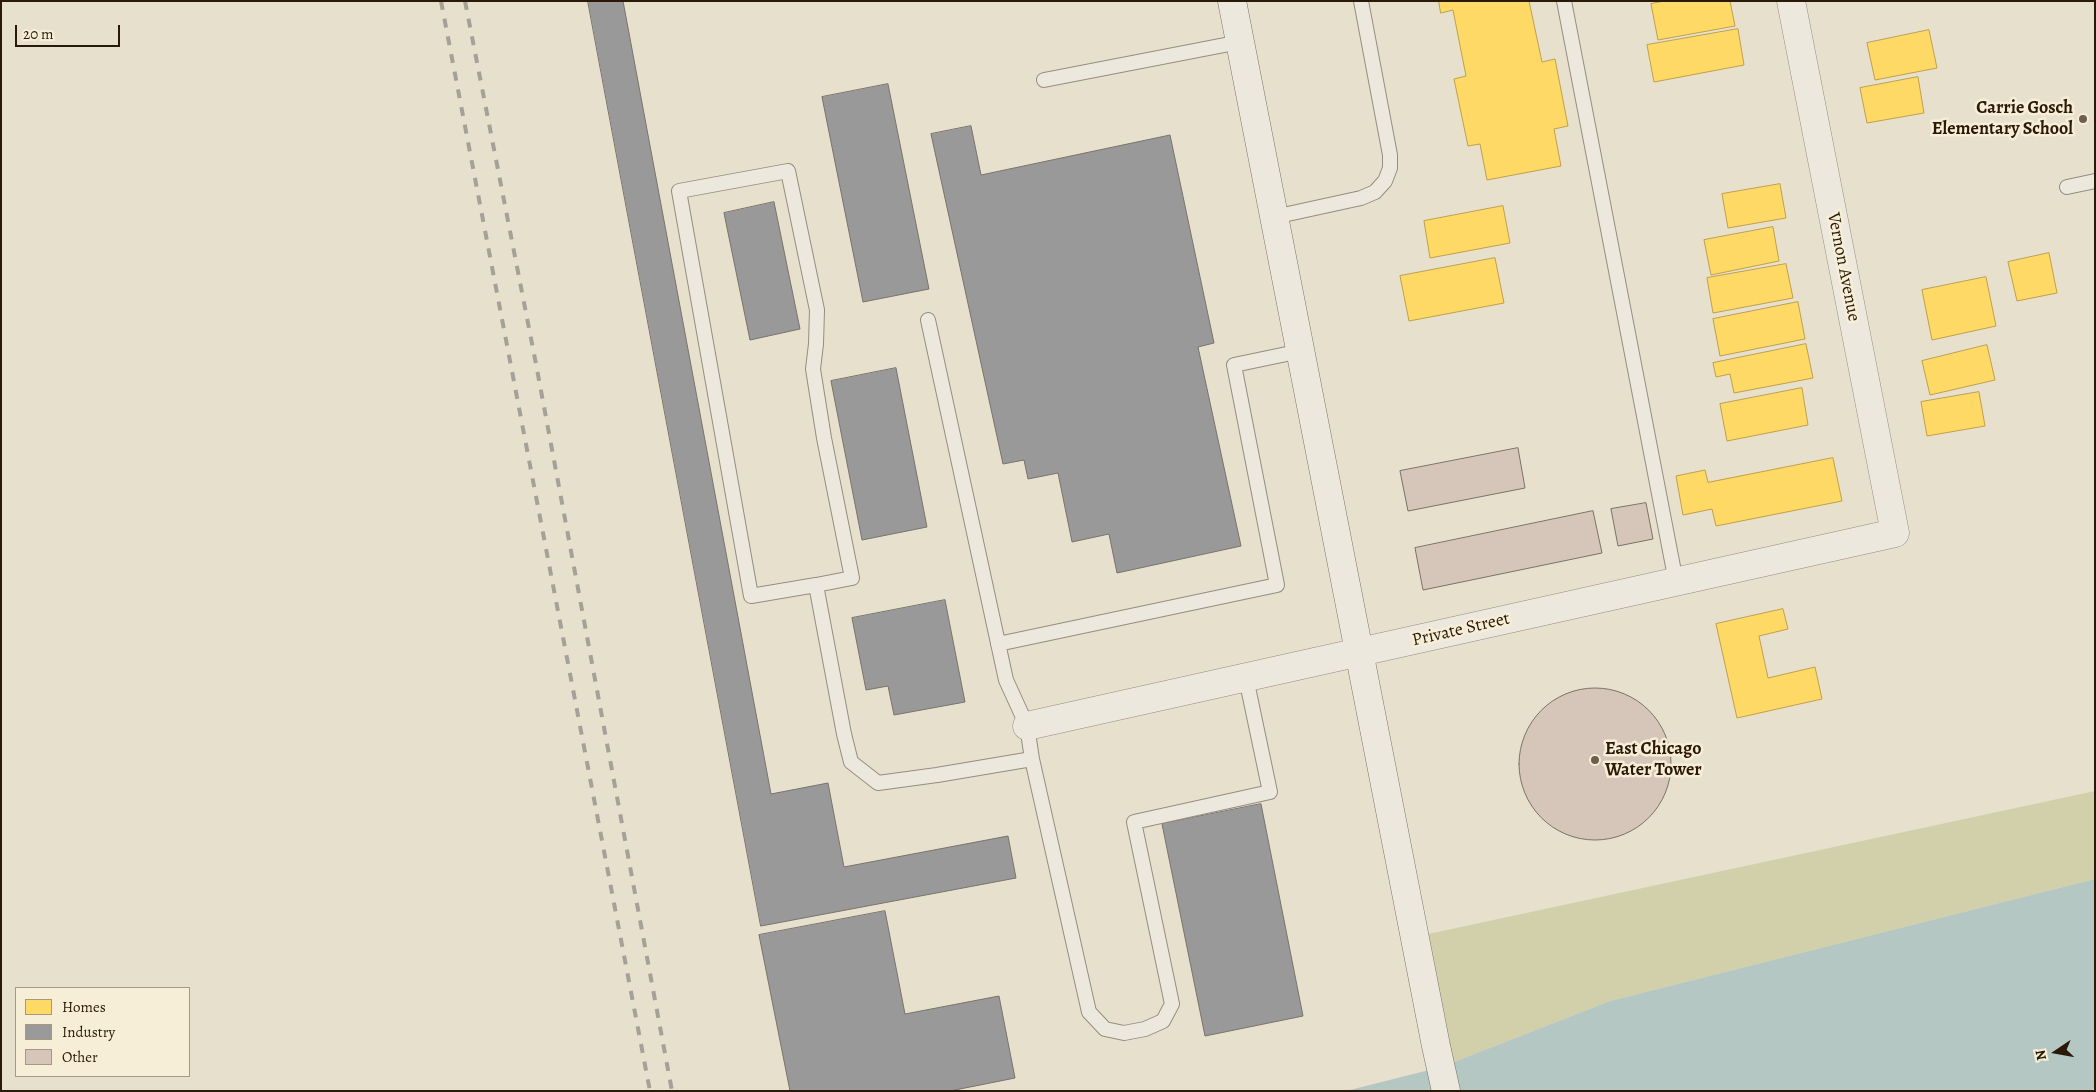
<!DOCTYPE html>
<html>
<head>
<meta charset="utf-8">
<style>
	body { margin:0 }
	#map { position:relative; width:2096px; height:1092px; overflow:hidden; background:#e7e0cc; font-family:Alegreya,serif }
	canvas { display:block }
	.frame { position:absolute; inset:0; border:2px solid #2a1907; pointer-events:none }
	.legend { position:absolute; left:15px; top:987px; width:175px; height:90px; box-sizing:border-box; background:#f7eed7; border:1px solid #a59984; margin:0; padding:6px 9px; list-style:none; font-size:15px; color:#2a1907 }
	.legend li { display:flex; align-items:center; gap:10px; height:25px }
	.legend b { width:25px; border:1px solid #a59984 }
	.north { position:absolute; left:2031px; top:1027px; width:50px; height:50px; -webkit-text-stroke:4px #f7eed7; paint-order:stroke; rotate:258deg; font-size:14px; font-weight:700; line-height:20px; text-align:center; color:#2a1907 }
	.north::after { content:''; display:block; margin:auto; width:18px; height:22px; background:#2a1907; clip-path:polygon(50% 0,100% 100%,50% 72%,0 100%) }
	.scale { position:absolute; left:15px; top:25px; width:105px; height:22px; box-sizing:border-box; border:2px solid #2a1907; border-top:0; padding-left:6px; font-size:15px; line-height:18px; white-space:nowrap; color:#2a1907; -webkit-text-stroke:4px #f7eed7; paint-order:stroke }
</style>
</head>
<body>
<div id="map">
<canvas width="2096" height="1092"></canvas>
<div class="frame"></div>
<ul class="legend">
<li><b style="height:14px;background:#ffd966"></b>Homes</li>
<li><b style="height:14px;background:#999"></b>Industry</li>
<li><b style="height:14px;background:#d6c6b9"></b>Other</li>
</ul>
<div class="north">N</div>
<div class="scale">20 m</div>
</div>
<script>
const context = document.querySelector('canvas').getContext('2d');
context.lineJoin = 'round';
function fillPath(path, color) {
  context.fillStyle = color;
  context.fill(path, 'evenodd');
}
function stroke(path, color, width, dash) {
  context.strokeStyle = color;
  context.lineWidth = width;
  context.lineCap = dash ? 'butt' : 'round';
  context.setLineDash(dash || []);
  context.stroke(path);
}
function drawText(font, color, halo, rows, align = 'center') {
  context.font = font + ' Alegreya,serif';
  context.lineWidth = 5;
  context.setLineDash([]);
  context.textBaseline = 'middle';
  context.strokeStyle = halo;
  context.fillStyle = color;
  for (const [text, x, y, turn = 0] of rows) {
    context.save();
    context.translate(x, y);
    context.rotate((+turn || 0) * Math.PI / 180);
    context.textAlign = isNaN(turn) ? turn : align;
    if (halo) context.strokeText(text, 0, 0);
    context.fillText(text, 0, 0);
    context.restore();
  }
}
fillPath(new Path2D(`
	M2095 791V879L1610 1001 1441 1067 1419 936Z`), '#d1d0ab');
fillPath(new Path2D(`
	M2095 879V1089L2086 1091H1346L1441 1067 1610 1001Z`), '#b5c7c2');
const homes = new Path2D(`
	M1439 1H1529L1542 62 1555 59 1568 126 1554 129 1561 166 1487 180 1480 144 1468 146 1454 79 1466 76 1453 10 1441 13Z
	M1665 1H1730L1735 26 1658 40 1651 4Z
	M1738 29 1744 65 1654 82 1647 45Z
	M1929 30 1937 68 1875 80 1867 43Z
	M1918 77 1924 113 1867 123 1860 88Z
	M1780 184 1786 218 1728 228 1722 194Z
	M1503 206 1510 243 1430 258 1424 221Z
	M1773 227 1779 261 1711 275 1704 240Z
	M2049 253 2057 293 2017 301 2008 262Z
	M1495 258 1504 303 1409 321 1400 276Z
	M1786 264 1793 298 1713 313 1707 278Z
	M1986 277 1996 326 1932 340 1922 290Z
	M1798 302 1805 339 1720 356 1713 319Z
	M1806 344 1813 378 1734 393 1730 374 1716 377 1713 363Z
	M1987 345 1995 380 1930 395 1922 361Z
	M1802 388 1808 425 1727 441 1720 404Z
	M1979 392 1985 426 1927 436 1921 402Z
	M1833 458 1842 501 1716 526 1712 509 1683 515 1676 476 1705 470 1708 482Z
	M1783 609 1788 629 1759 636 1768 678 1815 667 1822 699 1737 718 1716 624Z`);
fillPath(homes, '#ffd966');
stroke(homes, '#bf9f4a', 1);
const industry = new Path2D(`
	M588 1H623L771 794 828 783 844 867 1008 836 1016 878 761 926Z
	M888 84 929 289 863 302 822 97Z
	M971 126 981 175 1170 135 1214 343 1198 347 1241 546 1117 573 1109 534 1072 542 1058 473 1028 479 1024 460 1003 464 931 134Z
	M774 202 800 329 750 340 724 213Z
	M896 368 927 527 862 540 831 381Z
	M945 600 965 702 894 715 888 686 866 690 852 618Z
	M1261 804 1303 1016 1205 1036 1162 824Z
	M885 911 905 1014 999 996 1015 1078 950 1091H790L759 935Z`);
fillPath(industry, '#999');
stroke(industry, '#78736d', 1);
const building = new Path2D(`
	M1518 448 1525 488 1408 511 1400 471Z
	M1646 503 1653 539 1618 546 1611 509Z
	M1593 511 1602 553 1423 590 1415 548Z
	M1519 764a76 76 0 1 1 152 0a76 76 0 1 1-152 0Z`);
fillPath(building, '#d6c6b9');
stroke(building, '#797366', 1);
const service = new Path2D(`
	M1564 1 1676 582
	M1044 80 1240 42
	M2067 187 2095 181
	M1274 217 1361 198 1375 192 1385 181 1390 168V155L1361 1
	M928 320 1006 680 1027 726 1032 759 1089 1012 1105 1029 1124 1033 1145 1029 1163 1021 1172 1004 1134 822 1270 792 1246 678
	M816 585 751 596 679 191 788 171 817 310 816 344 813 369 824 438 852 578 816 585 844 734 851 762 878 783 937 775 1032 759
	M998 644 1277 585 1234 365 1301 351`);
const minor = new Path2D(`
	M1027 726 1895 533 1791 1`);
const secondary = new Path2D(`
	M1232 1 1436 1046 1446 1091`);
stroke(service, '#948e80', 16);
stroke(minor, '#948e80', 29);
stroke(secondary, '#797366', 29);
stroke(service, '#ece8de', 14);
stroke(minor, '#ece8de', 28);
stroke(secondary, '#ece8de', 28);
stroke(new Path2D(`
	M441 1 650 1091
	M465 1 536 364 672 1091`), '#a6a198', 4, [9, 9]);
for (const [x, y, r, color] of [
	[2083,119,5,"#6c5f4c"],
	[1595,760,5,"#6c5f4c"]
]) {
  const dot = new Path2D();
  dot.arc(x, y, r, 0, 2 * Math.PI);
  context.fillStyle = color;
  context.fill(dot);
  stroke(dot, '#f7eed7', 2);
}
drawText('bold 18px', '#2a1907', '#f7eed7', [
	["Carrie Gosch",2073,109],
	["Elementary School",2073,130],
	["East Chicago",1605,750,"left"],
	["Water Tower",1605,771,"left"]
], 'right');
drawText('18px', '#2a1907', '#f7eed7', [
	["Vernon Avenue",1843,267,79],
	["Private Street",1461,630,-13]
]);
</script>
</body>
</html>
